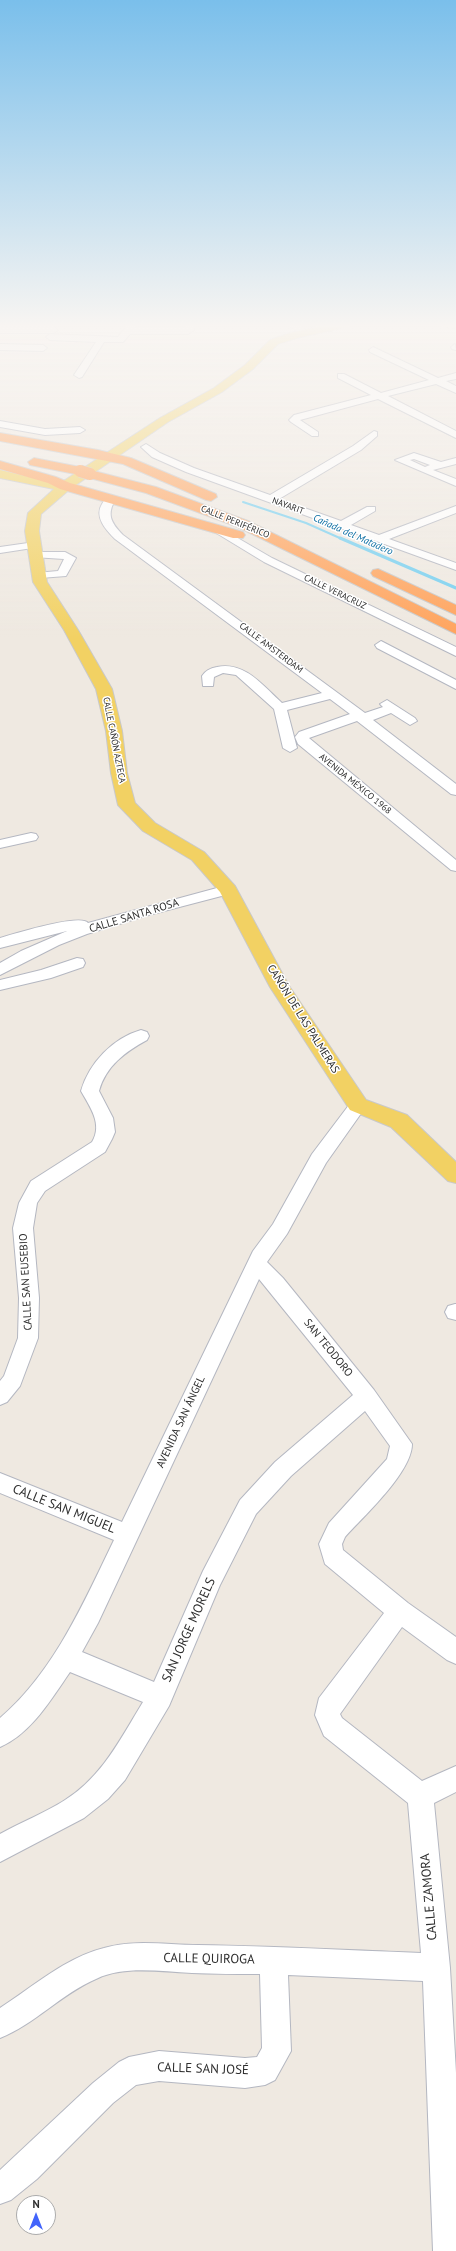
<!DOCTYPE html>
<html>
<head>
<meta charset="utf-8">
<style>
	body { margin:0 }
	#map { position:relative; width:456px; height:2251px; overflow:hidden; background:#efe9e1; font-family:"PT Sans",sans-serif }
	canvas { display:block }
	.north { position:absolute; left:16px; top:2195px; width:40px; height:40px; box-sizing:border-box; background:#fff; border:1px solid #ababab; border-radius:50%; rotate:0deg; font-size:11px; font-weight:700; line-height:16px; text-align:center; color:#2e2e2e }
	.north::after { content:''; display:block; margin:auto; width:14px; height:18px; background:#4264fb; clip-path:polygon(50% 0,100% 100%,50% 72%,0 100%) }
</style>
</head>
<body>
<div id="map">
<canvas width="456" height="2251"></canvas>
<div class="north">N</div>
</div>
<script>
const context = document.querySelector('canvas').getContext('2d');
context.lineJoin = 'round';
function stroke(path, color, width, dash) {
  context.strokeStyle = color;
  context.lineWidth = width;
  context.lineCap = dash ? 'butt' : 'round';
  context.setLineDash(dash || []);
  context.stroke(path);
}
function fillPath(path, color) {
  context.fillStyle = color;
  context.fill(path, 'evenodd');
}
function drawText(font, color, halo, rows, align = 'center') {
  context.font = font + ' "PT Sans",sans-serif';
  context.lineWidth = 3;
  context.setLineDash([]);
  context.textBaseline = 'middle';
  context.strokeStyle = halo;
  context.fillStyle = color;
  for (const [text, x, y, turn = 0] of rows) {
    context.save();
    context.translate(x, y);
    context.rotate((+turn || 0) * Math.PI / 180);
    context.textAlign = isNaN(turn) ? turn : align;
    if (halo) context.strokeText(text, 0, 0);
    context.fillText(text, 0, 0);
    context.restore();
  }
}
stroke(new Path2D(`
	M243 502 306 523 342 539`), '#75cff0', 2);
stroke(new Path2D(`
	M340 538 456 588`), '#75cff0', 3);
const minor = new Path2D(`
	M128 324H137L134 328H186V324H194V330L188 334H130L123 342H104L82 377 79 378 74 375 96 342 50 340 46 337 50 334 118 337Z
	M287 324H297L308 332 301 334Z
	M0 327H54L58 330 54 333H0Z
	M0 344 43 345 47 348 43 351 0 350Z
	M455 344 456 350 452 349 451 347Z
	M373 347 438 378 456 373V379L446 381 456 386V393L436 384 388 396 456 431V438L378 399 300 420 318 432V436H312L291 422 289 420 294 415 371 395 338 378V374H344L381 393 429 380 370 352 369 350Z
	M0 421 45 429 80 427 85 430 80 433 45 435 0 427Z
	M374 431 377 432V436L361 450 279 499 341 521 367 507H375V511L351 525 379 535 456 506V513L389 539 456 563V570L186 472 152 457 141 447 146 444 160 453 194 468 270 495 353 446Z
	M414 453 441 462 456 458V464L433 470 456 479V486L395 460ZM414 459 430 465 425 467 410 460Z
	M111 496 116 499C106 514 111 523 123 535L365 713 383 707 380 704 387 700 415 718 417 721 410 725 391 713 373 720 456 784V795L451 794 357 721 309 738 456 860V871L451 870 298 744 295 737 299 732 350 714 330 699 287 710 297 748 290 752 283 748 274 709 236 675 223 673 214 677 213 686H203L202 676C206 670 211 668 217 667 245 661 264 687 282 703L322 693 115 539C106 530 94 517 102 504 104 500 107 497 111 496Z
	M217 526 272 558 456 647V656L264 562 213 531 212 529Z
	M35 542 39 543 41 545 39 547 0 553V547Z
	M37 552H65L76 558 66 576 40 578 34 575 36 573 58 571 64 559 33 557 31 555 33 553Z
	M381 641 456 680V689L377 648 375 645Z
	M31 833 36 834 38 837 36 840 0 848V840Z
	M228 885 233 887 236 890 233 893 145 916 87 934 59 945 0 975V963L21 951 67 931 0 948V938C14 934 81 913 88 923Z
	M77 958 83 959 85 963 83 967 51 978 0 990V980L41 970Z
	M141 1030 147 1032 149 1036 147 1040C125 1052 106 1066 99 1091L113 1118 115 1132 112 1139 105 1152 45 1191 37 1203 33 1228 39 1298 38 1338 20 1386 7 1402 0 1405V1381L4 1376 18 1338 19 1298 13 1228 19 1203 31 1181 92 1142C103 1124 90 1107 81 1091 89 1063 113 1038 141 1030Z
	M358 1099 364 1101 367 1105 326 1163 287 1234 267 1262 283 1278 374 1390 412 1444C412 1472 364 1516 345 1537L342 1544 343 1550 408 1603 456 1637V1664L447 1660 402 1627 340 1714 342 1718 422 1781 456 1766V1792L434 1803 450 1968 456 2073V2251H433L423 1981 288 1975 291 2051 275 2080 265 2085 245 2088 159 2081 136 2085 113 2103 37 2179 11 2200 0 2204V2170L93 2083 119 2062 129 2057 159 2051 245 2058 257 2057 262 2048 260 1974C237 1974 215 1974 192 1973 162 1972 125 1965 96 1979 61 1994 35 2024 0 2038V2008C34 1986 65 1958 104 1948 135 1939 167 1945 198 1945 272 1946 346 1950 421 1953L408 1803 324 1736 315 1715 319 1698 384 1613 325 1564 319 1544 329 1523 387 1459 390 1446 365 1411 291 1476 256 1514 220 1585 169 1706 125 1780 108 1799 84 1818 0 1862V1834C21 1822 45 1813 65 1800 102 1777 121 1738 143 1702L70 1672C52 1698 31 1734 0 1747V1718C54 1672 84 1602 114 1540L0 1493V1473L122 1522 253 1251 273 1224 312 1154 352 1101ZM259 1279 353 1395 275 1462 240 1500 203 1571 154 1682 82 1652 98 1623Z
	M455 1304H456V1320L448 1318 445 1312 448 1306Z`);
const major = new Path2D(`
	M331 324H351L350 326 297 338 278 344 253 369 222 392 168 422 70 489 41 514 39 531 47 582 78 630 112 689 122 731 127 773 135 803 155 823 204 852 235 886 289 986 366 1100 407 1115 456 1162V1183L448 1181 391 1127 350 1110 270 987 220 892 192 860 143 831 118 805 111 773 106 731 96 689 64 630 33 582 25 531 28 513 54 489 0 478V470L45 481 62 482 160 418 214 388 245 365 270 340 290 333Z
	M441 324H456V328L442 326Z`);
const highway = new Path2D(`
	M0 433 98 450 131 458 216 494 217 497 211 501 206 500 123 464 0 441Z
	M34 458 80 467 86 471 90 470 156 487 248 521 456 624V634L238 527 146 493 86 477 84 474 80 475 30 465 28 462Z
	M0 461 56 477 70 483 243 532 245 535 243 538H233L60 489 48 483 0 469Z
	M378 569 456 605V615L373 576 371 573 373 570Z`);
stroke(minor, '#b4b7c1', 2);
stroke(major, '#c9c9c9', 2);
stroke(highway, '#c9c9c9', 2);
fillPath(minor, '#fff');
fillPath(major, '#f2d163');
fillPath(highway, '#ffa35c');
const highwayBridge = new Path2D(`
	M80 471 90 474`);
stroke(highwayBridge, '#c9c9c9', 13, []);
stroke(highwayBridge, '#ffa35c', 12);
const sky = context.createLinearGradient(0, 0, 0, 639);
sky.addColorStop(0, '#7abfeb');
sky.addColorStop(0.51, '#f8f5f2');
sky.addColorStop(1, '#f8f5f200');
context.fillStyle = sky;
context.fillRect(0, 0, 456, 639);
drawText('9px', '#2e2e2e', '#fff', [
	["NAYARIT",288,506,20],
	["CALLE PERIFÉRICO",235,522,22],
	["CALLE VERACRUZ",335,592,26],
	["CALLE AMSTERDAM",271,648,37],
	["CALLE CAÑÓN AZTECA",114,740,79],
	["AVENIDA MÉXICO 1968",355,784,39]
]);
drawText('italic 10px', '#0d6fa3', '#fff', [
	["Cañada del Matadero",353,535,24]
]);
drawText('11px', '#2e2e2e', '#fff', [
	["CALLE SANTA ROSA",134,916,-17],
	["CAÑÓN DE LAS PALMERAS",303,1019,58],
	["CALLE SAN EUSEBIO",26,1282,-93],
	["SAN TEODORO",328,1348,51],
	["AVENIDA SAN ÁNGEL",181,1422,-65]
]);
drawText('13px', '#2e2e2e', '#fff', [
	["CALLE SAN MIGUEL",64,1509,22],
	["SAN JORGE MORELS",189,1630,-66],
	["CALLE ZAMORA",429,1897,-95],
	["CALLE QUIROGA",209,1959,1],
	["CALLE SAN JOSÉ",203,2069,2]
]);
</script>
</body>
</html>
